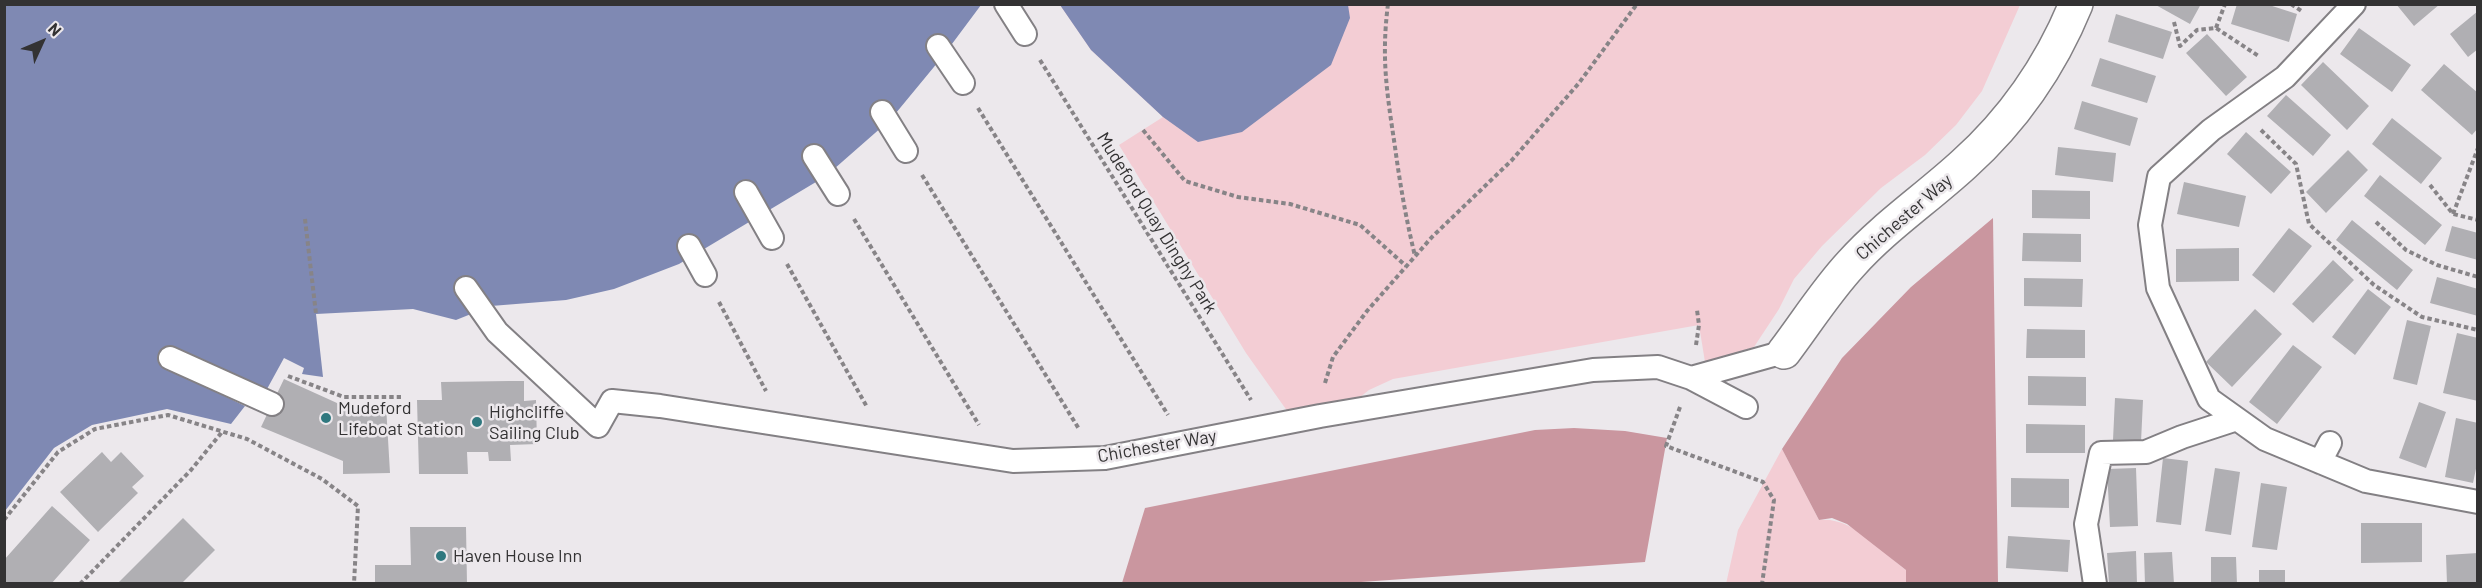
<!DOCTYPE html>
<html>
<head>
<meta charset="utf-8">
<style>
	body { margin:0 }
	#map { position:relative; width:2482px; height:588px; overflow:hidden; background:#ece8ec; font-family:Barlow,sans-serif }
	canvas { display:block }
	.frame { position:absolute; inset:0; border:6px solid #333233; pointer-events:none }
	.north { position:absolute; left:12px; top:12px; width:60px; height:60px; -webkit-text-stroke:4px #ece8ec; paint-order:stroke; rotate:46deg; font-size:16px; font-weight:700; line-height:24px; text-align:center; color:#333233 }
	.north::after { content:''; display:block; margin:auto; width:21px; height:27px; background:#333233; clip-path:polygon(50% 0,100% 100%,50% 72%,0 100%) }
</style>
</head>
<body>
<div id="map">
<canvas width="2482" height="588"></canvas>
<div class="frame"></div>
<div class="north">N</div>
</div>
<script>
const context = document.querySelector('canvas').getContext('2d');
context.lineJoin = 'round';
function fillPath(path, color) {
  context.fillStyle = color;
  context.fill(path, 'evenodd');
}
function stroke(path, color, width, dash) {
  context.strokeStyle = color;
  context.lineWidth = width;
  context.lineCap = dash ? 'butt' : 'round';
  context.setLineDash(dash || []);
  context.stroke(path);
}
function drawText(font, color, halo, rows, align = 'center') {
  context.font = font + ' Barlow,sans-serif';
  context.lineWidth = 5;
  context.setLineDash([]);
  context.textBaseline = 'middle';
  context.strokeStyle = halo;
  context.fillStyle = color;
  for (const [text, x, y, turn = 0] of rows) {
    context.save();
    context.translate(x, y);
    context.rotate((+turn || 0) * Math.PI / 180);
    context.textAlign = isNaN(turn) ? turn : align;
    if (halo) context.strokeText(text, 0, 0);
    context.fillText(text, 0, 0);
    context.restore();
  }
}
fillPath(new Path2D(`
	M1060 5H2020L1982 91 1956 125 1925 155 1881 188 1822 246 1794 279 1779 309 1754 347 1705 362 1699 325 1393 379 1369 390 1345 409 1295 422 1246 353 1119 145 1163 117 1091 50Z
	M1782 449 1819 520C1852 516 1881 551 1906 570V583L1726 584 1738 530Z`), '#f3cdd4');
fillPath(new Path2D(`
	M1993 218 1998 583H1906V570L1847 524 1832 518 1819 520 1782 449 1842 358 1911 287Z
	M1574 428 1625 431 1667 438 1645 562 1347 583H1122L1145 508 1535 430Z`), '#ca969f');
fillPath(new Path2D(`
	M5 5H981L943 56 891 119 826 176 679 264 614 289 566 300 491 306 456 320 413 309 316 314 323 377 302 374 304 368 284 358 267 389 188 354 179 374 245 406 231 424 167 409 92 425 54 448 5 511Z
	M1348 5 1350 18 1331 65 1242 132 1198 142 1163 117 1091 50 1060 5Z`), '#7f89b3');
fillPath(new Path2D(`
	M2154 4H2201L2190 24Z
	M2237 4H2266L2297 14 2289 42 2231 24Z
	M2396 4H2440L2414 26Z
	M2478 11V49L2468 57 2450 34Z
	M2116 14 2172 32 2163 59 2108 42Z
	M2359 28 2411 65 2392 92 2340 54Z
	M2207 34 2247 77 2226 96 2186 53Z
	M2100 58 2156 76 2147 103 2091 86Z
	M2323 62 2369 106 2347 130 2301 85Z
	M2444 64 2478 93V128L2472 135 2421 90Z
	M2286 95 2331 135 2313 156 2267 116Z
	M2082 101 2138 118 2130 146 2074 129Z
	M2392 118 2442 158 2421 184 2372 144Z
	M2246 132 2291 172 2271 194 2227 154Z
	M2058 147 2116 153 2113 182 2055 175Z
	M2348 150 2368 170 2326 213 2306 192Z
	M2380 175 2442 225 2425 245 2364 196Z
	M2184 182 2246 196 2239 227 2177 214Z
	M2032 190 2090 191V219L2032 218Z
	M2352 220 2413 270 2397 290 2336 240Z
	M2452 226 2478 233V260L2445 251Z
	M2289 228 2312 246 2274 293 2252 275Z
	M2023 233 2081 234V262L2022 261Z
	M2239 248V281L2176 282V249Z
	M2333 260 2354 280 2313 323 2292 304Z
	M2437 277 2478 289V316L2430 303Z
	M2024 278 2083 279 2082 307 2024 306Z
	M2368 289 2391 307 2355 355 2332 337Z
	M2255 309 2282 334 2232 387 2206 362Z
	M2407 320 2431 326 2417 385 2393 379Z
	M2027 329 2085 330V358H2026Z
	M2457 333 2478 338V401L2443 393Z
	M2293 345 2322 367 2277 424 2249 402Z
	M2028 376 2086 377V406L2028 405Z
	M284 379 348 408 386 405 390 473 343 474V461L261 427Z
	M509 381H524V401L536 400 537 444 510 445 511 461H489L488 452H467L468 474H419L417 400H442L441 382Z
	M2115 398 2143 400 2141 442 2113 440Z
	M2419 402 2446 412 2426 468 2399 458Z
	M2456 418 2478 423V459L2473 483 2445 477Z
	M2026 424 2085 425V453H2026Z
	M102 452 111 462 121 452 144 476 132 487 138 493 98 532 60 492Z
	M2163 458 2188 461 2181 525 2156 522Z
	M2136 468 2138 526 2110 527 2107 469Z
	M2215 468 2240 472 2231 535 2205 531Z
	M2011 478 2069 479V508L2011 507Z
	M2261 483 2287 487 2277 550 2252 547Z
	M52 506 90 540 51 584H4V560Z
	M183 518 215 550 181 584H117Z
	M2361 523H2422V562L2361 563Z
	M410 527H466L467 584H375V565H411Z
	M2008 536 2070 540 2068 572 2006 568Z
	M2136 551 2137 584H2109L2107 553Z
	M2172 552 2174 584H2145L2144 553Z
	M2478 553V584H2447L2446 555Z
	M2211 557H2236L2237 584H2211Z
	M2259 570H2285V584H2259Z`), '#b0afb3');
const service = new Path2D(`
	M1006 4 1025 34
	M2354 4 2285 77 2211 130 2159 177 2150 225 2158 288 2209 399 2265 439 2366 481 2478 502
	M938 46 963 83
	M882 112 906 151
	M814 156 838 194
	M746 192 772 238
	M689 246 705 275
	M466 288 497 332 598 426 612 401 660 406 1013 461 1105 458 1320 416 1593 370 1658 367 1691 378 1784 352
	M170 358 272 404
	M1691 378 1746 407
	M2320 462 2330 443
	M2095 584 2086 524 2101 453 2146 452 2182 437 2237 419`);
const minor = new Path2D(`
	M1784 352C1806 323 1826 291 1851 264 1884 227 1927 198 1964 164 2013 120 2051 65 2076 4`);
stroke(service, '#838084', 26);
stroke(minor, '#838084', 36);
stroke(new Path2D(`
	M1388 4C1381 59 1387 93 1395 147 1400 184 1406 219 1415 256
	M2291 4 2303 12
	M2174 22 2180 46 2197 30 2216 28 2260 57
	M2216 28 2225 4
	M1040 60 1251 400
	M978 108 1168 415
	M1143 130 1185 181 1238 197 1290 204 1360 225 1406 266
	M2261 130 2296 164 2309 224 2374 285 2422 317 2478 330
	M922 175 1079 429
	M2430 185 2453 214 2478 220
	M2453 214 2478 148
	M305 219 316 314
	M854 219 979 425
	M2376 222 2406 250 2437 265 2478 277
	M787 264 867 407
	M719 302 766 391
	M1696 345 1699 325 1697 310
	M288 376 344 397H401
	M1325 383 1333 357 1367 311 1432 237 1512 160 1579 83 1637 4
	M1680 407 1666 446 1763 482 1774 500 1762 584
	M4 520 58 452 95 429 168 415 247 439 322 479 358 506 354 584
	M80 584 191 470 222 432`), '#878487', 4, [4.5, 3]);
stroke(service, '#fff', 22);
stroke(minor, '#fff', 33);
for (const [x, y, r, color] of [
	[326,418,6,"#2f787f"],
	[477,422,6,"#2f787f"],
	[441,556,6,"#2f787f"]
]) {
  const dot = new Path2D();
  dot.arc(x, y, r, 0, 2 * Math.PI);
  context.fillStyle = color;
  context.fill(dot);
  stroke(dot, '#ece8ec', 2);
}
drawText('18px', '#333233', '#ece8ec', [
	["Chichester Way",1904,217,-41],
	["Mudeford Quay Dinghy Park",1157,223,58],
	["Chichester Way",1157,446,-10]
]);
drawText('18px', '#333233', '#ece8ec', [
	["Mudeford",338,408],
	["Lifeboat Station",338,429],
	["Highcliffe",489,412],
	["Sailing Club",489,433],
	["Haven House Inn",453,556]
], 'left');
</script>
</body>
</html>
